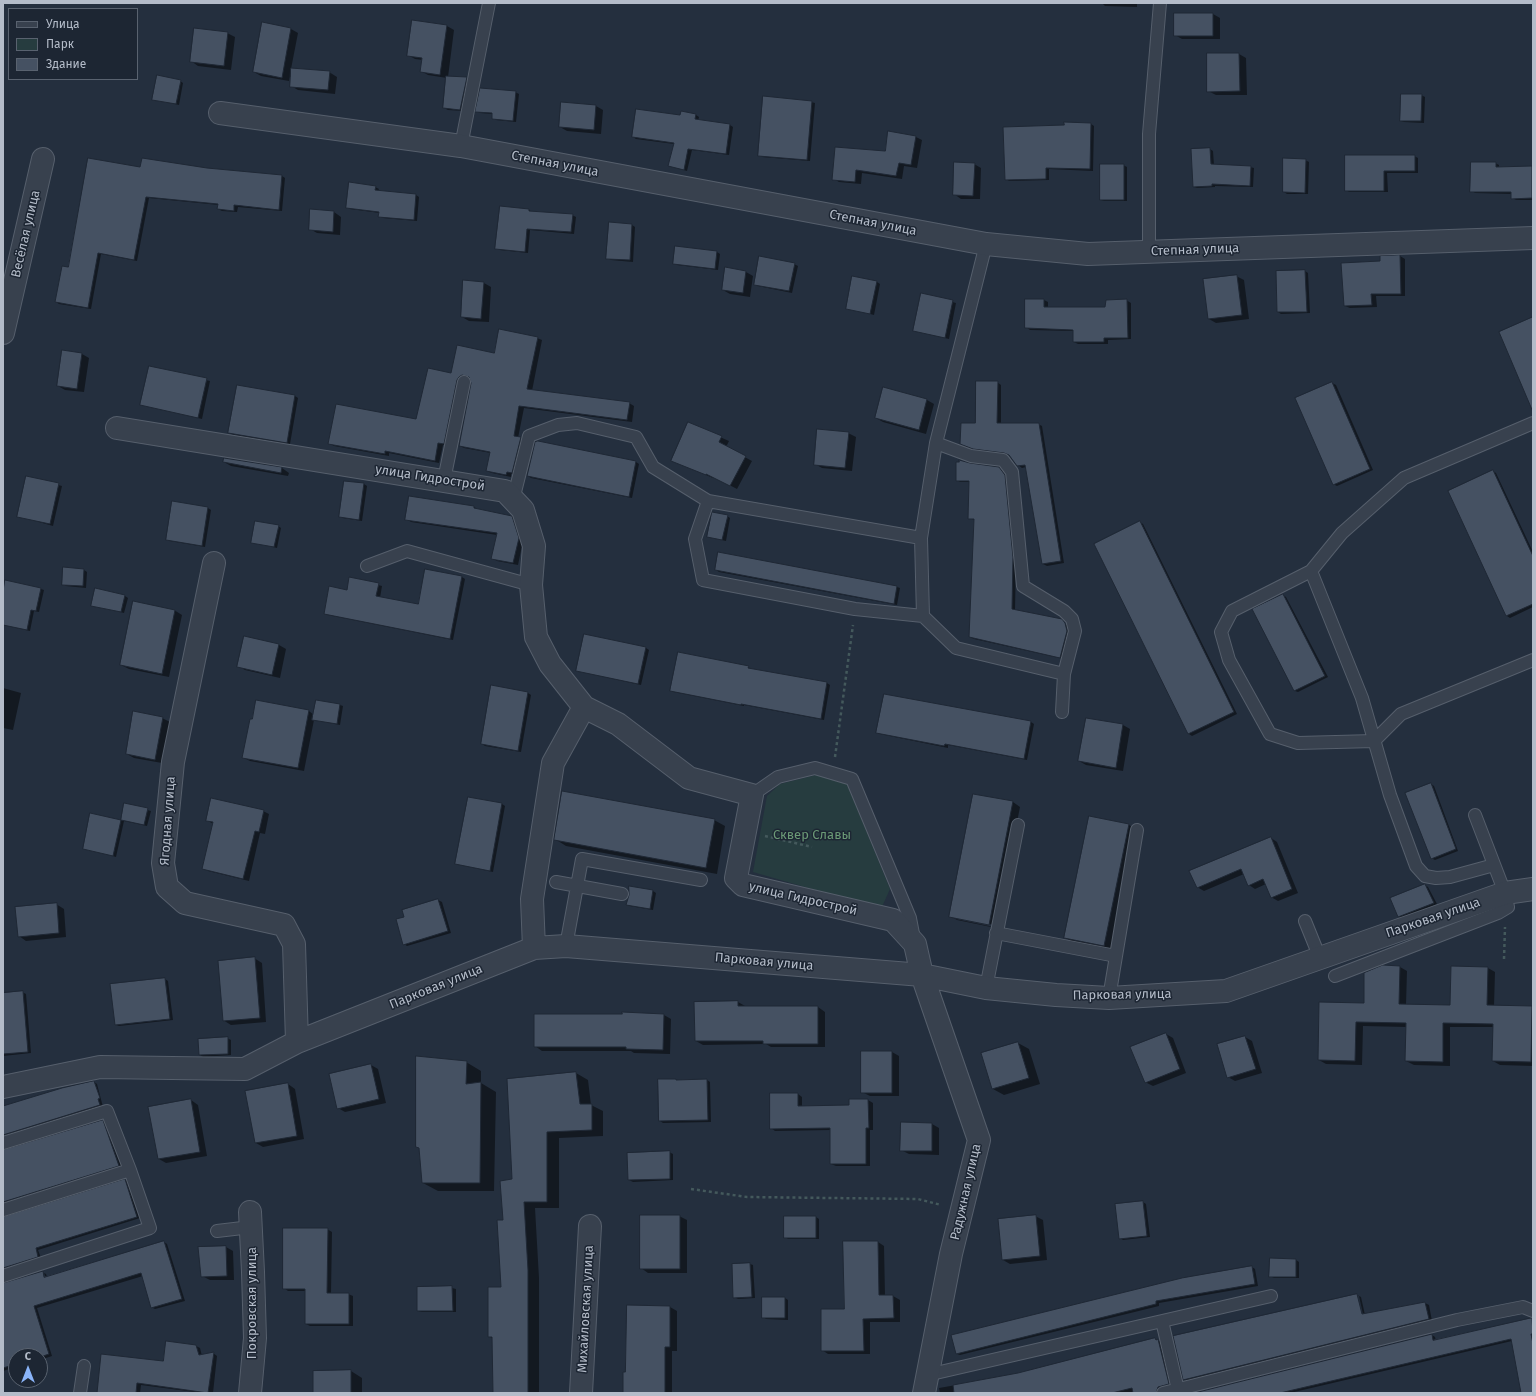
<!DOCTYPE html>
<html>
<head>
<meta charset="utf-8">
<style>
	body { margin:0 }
	#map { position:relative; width:1536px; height:1396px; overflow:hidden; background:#242f3e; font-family:"Fira Sans",sans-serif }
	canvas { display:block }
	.frame { position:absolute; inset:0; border:4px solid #b4bcc9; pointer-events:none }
	.legend { position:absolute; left:8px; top:8px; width:130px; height:72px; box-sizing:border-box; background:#1d2633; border:1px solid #59626f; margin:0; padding:5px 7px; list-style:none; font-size:12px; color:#b4bcc9 }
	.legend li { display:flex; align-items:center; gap:8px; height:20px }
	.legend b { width:20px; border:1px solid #59626f }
	.north { position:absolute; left:8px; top:1348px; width:40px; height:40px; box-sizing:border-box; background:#1d2633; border:1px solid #59626f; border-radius:50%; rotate:0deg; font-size:11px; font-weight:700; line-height:16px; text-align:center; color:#b4bcc9 }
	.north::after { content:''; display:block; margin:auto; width:14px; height:18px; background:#8ab4f8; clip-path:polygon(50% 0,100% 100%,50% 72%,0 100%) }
</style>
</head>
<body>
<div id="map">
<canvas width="1536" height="1396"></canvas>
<div class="frame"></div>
<ul class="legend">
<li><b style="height:5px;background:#38414e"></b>Улица</li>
<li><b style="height:11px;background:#263c3f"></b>Парк</li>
<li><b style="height:11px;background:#455162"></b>Здание</li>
</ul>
<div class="north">С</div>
</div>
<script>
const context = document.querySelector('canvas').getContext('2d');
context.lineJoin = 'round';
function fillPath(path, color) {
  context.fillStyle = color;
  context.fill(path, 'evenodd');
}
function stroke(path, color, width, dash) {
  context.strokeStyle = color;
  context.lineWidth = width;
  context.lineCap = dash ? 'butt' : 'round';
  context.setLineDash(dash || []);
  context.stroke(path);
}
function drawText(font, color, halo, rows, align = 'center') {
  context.font = font + ' "Fira Sans",sans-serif';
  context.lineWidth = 3;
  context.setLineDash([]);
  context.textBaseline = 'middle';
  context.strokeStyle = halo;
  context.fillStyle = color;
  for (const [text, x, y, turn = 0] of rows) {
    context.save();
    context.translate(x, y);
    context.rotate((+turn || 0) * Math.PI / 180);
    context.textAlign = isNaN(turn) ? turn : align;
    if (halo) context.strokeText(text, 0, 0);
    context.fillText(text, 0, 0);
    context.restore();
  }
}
fillPath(new Path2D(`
	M816 775 847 784 890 889 881 909 753 872 767 796 780 784Z`), '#263c3f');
fillPath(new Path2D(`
	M1102 3H1137V7L1105 6Z
	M1213 14 1220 18V39H1182L1175 35Z
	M263 23 291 29 298 33 291 69 329 72 337 77 335 94 298 90 291 86V77H290L289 81 261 76 254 72Z
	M447 26 454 30 448 77 466 78 469 80 464 111 448 110 444 108 447 78 428 75 421 71 423 60 415 59 408 55Z
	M227 33 235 37 231 70 198 66 191 61Z
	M1208 54H1239L1246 58 1247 95H1216L1208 91Z
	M180 81 183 83 179 105 153 99Z
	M515 92 519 94 516 122 496 120 493 118V114L480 113 476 111Z
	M1421 95 1425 97 1424 123 1404 122 1401 121Z
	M811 102 815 103 810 161 762 157 759 155Z
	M596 106 603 110 601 134 567 131 560 127Z
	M681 112 696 115 699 117 698 121 730 125 733 127 729 155 692 150 687 171 669 166 674 144 636 139 633 137 681 116Z
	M1091 124 1094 126 1093 171 1049 169V180L1009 181 1006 179Z
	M889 132 916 137 922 140 917 168 904 166 902 179 862 173 861 184 839 182 834 179 886 152Z
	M1210 149 1213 151 1214 165 1250 167 1254 168 1253 187 1215 186V187L1197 188 1194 187Z
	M1346 156H1414L1418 158V173H1387L1388 192H1349L1346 190Z
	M1305 160 1309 162 1308 194H1287L1284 192Z
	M1495 163 1499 165V168L1533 167V200H1516L1512 198V194L1475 193 1472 191Z
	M974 164 981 168 980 199H961L954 194Z
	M1123 165 1127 167V201H1104L1101 200Z
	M141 169H206L282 176 285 178 282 211 238 207 237 212 222 211 218 209 219 205 149 198 137 261 101 254 91 309 59 304 56 302 69 268Z
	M375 187 379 189 378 191 416 195 419 197 417 221 383 218 379 216 380 213 350 209 347 207Z
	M501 207 529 210 532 212 572 215 576 217 574 234 530 230 528 253 500 250 496 248Z
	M334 212 341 217 340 235 317 233 310 229Z
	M610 223 632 225 635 227 633 262 611 260 607 258Z
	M717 252 720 254 718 270 677 265 674 264Z
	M1400 256 1405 259V296H1376L1377 307 1350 308 1345 306 1381 262V257Z
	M794 264 798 266 792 293 758 286 755 284Z
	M726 269 746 272 753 276 750 297 730 294 723 290Z
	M1305 271 1308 273 1310 313 1281 314 1278 312 1277 272Z
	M1236 276 1244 280 1249 319 1216 323 1209 319Z
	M877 282 880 284 874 315 847 308Z
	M484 283 491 287 489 322 469 321 462 317Z
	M922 294 956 303 949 339 914 331Z
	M1044 300 1048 302V308H1105L1126 300 1131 303V339L1108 340V344H1078L1074 342V331L1030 330 1026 327Z
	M537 338 542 340 532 391 629 403 634 406 632 422 524 408 518 438 525 441 516 475 511 474V477L492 473 487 471 491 453 464 448 460 446 472 384 470 377H466L448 445H443L439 463 389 453V456L334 446 329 443 417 420 452 374 495 354Z
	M82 354 89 358 84 392 65 390 58 386Z
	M150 367 210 381 202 419 142 405Z
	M997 382 1001 385V424H1038L1042 426 1064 563 1047 566 1043 564 1026 467 1022 468 1018 465 1009 454 978 450 965 446Z
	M1332 383 1336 385 1373 470 1337 486 1333 484Z
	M238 386 295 396 298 398 290 444 233 435 229 433Z
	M884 388 927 400 934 404 926 434 883 422 876 418Z
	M688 423 729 441 726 447 752 461 737 489 714 477 713 478 673 461Z
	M848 433 856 437 852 471 822 468 815 464Z
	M538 442 636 462 639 464 632 498 531 478 528 476Z
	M224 462 282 468 289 473 288 476 231 466Z
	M970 464 999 468 1002 470 1008 478 1016 560 1015 610 1061 620 1068 626 1070 633 1064 659 974 639 970 637 975 520 969 518 970 482H960L957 480Z
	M1493 471 1496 473 1533 552V607L1510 618 1507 616 1449 491Z
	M27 477 62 486 53 526 18 516Z
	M364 484 367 486 362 521 343 518 340 516Z
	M173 502 208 508 211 510 205 547 170 541 167 539Z
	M474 507 479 510 512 517 517 520 523 541 518 565 497 561 492 558 497 535 411 522 407 519Z
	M727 516 730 518 726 541 708 537Z
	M1140 522 1143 524 1237 714 1192 736 1189 734 1095 544Z
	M278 526 281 528 277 548 252 542Z
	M64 568 84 570 87 572 86 588 66 586 63 584Z
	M716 570 897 587 900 588 897 605 719 572Z
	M462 577 465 579 453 640 328 615 325 613 347 591 350 578 382 586 380 598 419 605Z
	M41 589 44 590 39 612 34 611 30 631 3 625V596Z
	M1283 595 1286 597 1328 677 1298 692 1295 691 1254 610Z
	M125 596 128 598 124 613 92 605Z
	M174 610 182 615 169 677 129 669 121 665Z
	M279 645 286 649 280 678 245 670 238 666Z
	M646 648 649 650 641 685 581 672 578 671Z
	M748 667 751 669 827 683 830 685 824 720 744 705V706L674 692 671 690Z
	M492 687 528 693 531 695 521 752 485 746 482 744Z
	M3 688 21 693 13 730 3 728Z
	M884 695 1031 722 1034 724 1027 760 948 745V748L880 734 877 733Z
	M340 705 343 706 340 725 314 720 304 771 250 761 244 758 309 711 314 715Z
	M162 718 170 722 162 763 134 758 127 754Z
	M1123 725 1130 729 1123 771 1086 765 1079 761Z
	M1431 784 1434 786 1458 851 1435 860 1431 858Z
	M974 795 1013 802 1020 807 996 928 957 920 950 916ZM956 917 994 925V927L956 919Z
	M468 798 502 804 505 806 493 872 460 865 456 864Z
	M125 804 151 811 147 826 124 821 116 857 84 848 91 814 121 821Z
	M263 811 269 814 265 834 260 833 249 881 208 871 203 868 213 824 207 820Z
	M714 820 725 826 717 874 566 846 555 839Z
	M1129 825 1136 829 1112 950 1072 942 1065 937Z
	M1271 838 1277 842 1298 893 1278 901 1271 897 1266 884 1255 889 1249 885 1244 874 1204 891 1197 887Z
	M1425 885 1428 887 1437 904 1402 919 1399 917Z
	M630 887 653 891 656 893 653 910 630 906 627 904 630 895Z
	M438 900 442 902 451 933 407 946 404 944 406 917 403 910Z
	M56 904 64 909 66 937 26 941 19 936Z
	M254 958 262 963 266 1022 231 1025 223 1020Z
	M1400 967 1407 971 1406 1005 1451 1006 1488 968 1495 972 1494 1006 1533 1008V1066L1500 1065 1493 1061 1494 1027H1450V1066L1414 1065 1406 1061 1407 1027 1363 1026 1362 1065 1326 1064 1319 1060 1365 1004Z
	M165 979 168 981 173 1020 119 1026 116 1025 111 985Z
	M22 992 26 994 31 1053 3 1056V994Z
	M738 1002 745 1006 818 1007 825 1012V1047H771L766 1044 703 1045 696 1041Z
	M664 1015 671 1019 670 1054 634 1053 631 1051H542L535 1046Z
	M1166 1034 1173 1038 1186 1073 1153 1086 1145 1082Z
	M1245 1037 1252 1041 1262 1073 1235 1081 1228 1077Z
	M227 1038 231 1040V1055L203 1057 200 1055Z
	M1018 1043 1029 1049 1040 1084 1004 1095 993 1089Z
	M892 1052 899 1056V1096H870L862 1092Z
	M466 1062 481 1071V1083L496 1092 494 1191H438L423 1183Z
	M371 1065 378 1069 386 1103 345 1112 338 1108Z
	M576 1073 588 1080 591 1105 603 1111V1136L559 1138V1208H535L539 1278V1393H494L493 1339 489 1336 502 1288 504 1220 513 1180Z
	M676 1080 678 1081 707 1080 710 1082 711 1122 663 1123 660 1121Z
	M94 1082 97 1084 103 1107 3 1138V1107Z
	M288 1084 295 1089 304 1139 263 1147 256 1143Z
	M798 1094 802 1097V1107L850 1106V1100H868L873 1103V1130H870V1166H836L831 1164V1130L775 1131 771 1128Z
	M191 1100 198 1105 207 1156 166 1163 159 1159Z
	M102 1121 106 1123 122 1167 3 1206V1151Z
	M932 1124 939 1128V1155L909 1154 901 1150Z
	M669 1152 673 1154V1180L633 1182 629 1180Z
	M125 1180 129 1182 140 1218 38 1250 41 1258 3 1271V1218Z
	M1143 1202 1146 1204 1150 1237 1123 1240 1120 1238Z
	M679 1216 687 1220V1273H648L641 1268Z
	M1035 1216 1043 1220 1047 1260 1010 1264 1003 1260Z
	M816 1217 819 1219V1239H788L785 1237Z
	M327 1229 332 1232 331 1294H348L353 1296V1326H310L306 1324V1291H288L284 1288Z
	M164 1242 167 1244 185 1301 155 1309 151 1307 143 1276 37 1308 52 1356 40 1360V1356H16V1367L3 1371V1284L42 1272 46 1274 47 1277ZM42 1273H44L47 1282H45Z
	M878 1242 884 1246 885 1296H893L900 1300V1322H870V1354H828L822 1350 845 1310Z
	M226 1247 233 1251 234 1280H210L202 1276Z
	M1296 1260 1299 1262V1278H1274L1270 1276Z
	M750 1264 753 1265 755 1298 738 1299 734 1297 733 1265Z
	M1252 1267 1255 1269 1258 1286 1159 1303V1306L960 1355 957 1354Z
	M418 1288H452L456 1289V1312H422L418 1311Z
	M1357 1295 1361 1297 1365 1315 1425 1303 1429 1305 1432 1321 1188 1381 1184 1380 1174 1336ZM1357 1296H1359L1364 1319H1362Z
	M785 1298 788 1300V1320L766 1319 763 1317Z
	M628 1306 670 1307 677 1311V1351H672V1393H624L626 1373Z
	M1533 1319V1393H1522L1512 1341 1290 1393H1198L1432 1335 1435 1337 1436 1341Z
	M1155 1339 1162 1342 1172 1385 1160 1393H940L939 1388 1019 1374Z
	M196 1346 200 1348 202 1356 213 1353 217 1356 213 1393H202L141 1385 140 1393H98Z
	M351 1371 362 1378V1393H314V1372Z`), '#0007');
const building = new Path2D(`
	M1174 13H1213V36H1174Z
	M412 20 447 25 440 75 420 72 422 58 407 56Z
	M262 22 291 28 282 78 253 72Z
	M194 28 228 32 224 66 190 62Z
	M1207 53H1239L1240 91 1207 92Z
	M291 68 330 71 328 90 290 87Z
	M157 75 181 80 176 104 152 100Z
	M446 76 467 77 460 110 443 108Z
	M480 88 516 91 513 121 492 119V113L475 112Z
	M1401 94H1422L1421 121H1400Z
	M763 96 812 101 807 160 758 156Z
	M561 102 596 105 594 130 559 127Z
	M636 109 680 115 681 111 696 114 695 119 730 124 726 154 688 149 684 170 668 166 674 143 632 137Z
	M1064 122 1091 123 1090 169 1046 168V179L1005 180 1003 127 1064 125Z
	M888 131 916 136 911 165 899 163 896 176 856 170 855 182 832 180 835 147 885 151Z
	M1210 148 1211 164 1251 166 1250 186 1212 184V186L1193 187 1191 149Z
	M1345 155H1415V171H1384V191H1345Z
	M88 158 140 167 142 158 207 168 282 175 279 210 234 205V211L217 209 218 204 146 197 134 260 98 253 88 308 55 302 62 266 68 267Z
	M1283 158 1306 159 1305 193 1283 192Z
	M954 162 975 163 973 196 953 195Z
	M1471 162H1496V167L1532 166V198L1511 199V192H1470Z
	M1100 164H1124V200H1100Z
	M349 182 376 186 375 190 416 194 414 220 378 217 379 212 346 208Z
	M500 206 529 209V211L573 214 571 232 527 229 525 252 495 249Z
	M310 209 334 211 333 232 309 230Z
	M609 222 632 224 630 260 606 259Z
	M675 246 717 251 715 269 673 264Z
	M1400 255 1401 294H1371L1372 305 1344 306 1341 263 1380 261V256Z
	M759 256 795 263 789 291 754 285Z
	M725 267 746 271 743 293 722 290Z
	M1305 270 1307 312H1277L1276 271Z
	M1237 275 1242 315 1208 319 1203 279Z
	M852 276 877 281 870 314 846 309Z
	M463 280 484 282 481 319 461 317Z
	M921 293 953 300 945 338 913 331Z
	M1025 299H1044V307H1105L1106 300 1127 299 1128 338H1104V342H1073V330L1025 328Z
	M1533 317V412L1499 332Z
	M499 329 538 337 527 389 630 402 627 420 519 406 514 436 521 437 512 473 507 472 506 475 486 471 490 452 459 446 471 383 469 377 462 375 459 377 457 380 444 444 438 443 435 461 385 451V454L328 444 336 404 416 419 428 368 451 373 457 345 494 353Z
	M62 350 82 353 77 389 57 386Z
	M149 366 207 378 198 418 140 405Z
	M976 381H998L997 423H1039L1061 561 1042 564 1025 465 1017 466 1009 455 1004 453 973 449 960 444 961 423H975Z
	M1332 382 1370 469 1333 485 1295 398Z
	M237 385 295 395 287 443 228 433Z
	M883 387 927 399 919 430 875 418Z
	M688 422 722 436 719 442 746 456 730 486 706 474V475L671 461Z
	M817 429 849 432 845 468 814 465Z
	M538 441 636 461 629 497 527 476 535 442Z
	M224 458 282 467 281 473 223 462Z
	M959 460 970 463 999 467 1005 475 1013 557 1012 609 1062 619 1065 623 1067 631 1060 658 969 637 974 519H968L969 481H956V462H959Z
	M1493 470 1533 556V604L1506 616 1448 491Z
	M26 476 59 483 50 524 17 517Z
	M344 481 364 483 359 520 339 517Z
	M409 496 474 506V508L512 516 519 538 513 563 491 559 497 533 405 520Z
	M172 501 208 507 202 546 166 540Z
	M712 512 728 515 722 540 707 537Z
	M255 521 279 525 274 547 251 543Z
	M1140 521 1234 712 1188 734 1094 544Z
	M718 552 897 586 894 604 715 570Z
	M63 567 84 569 83 586 62 585Z
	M425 569 462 576 450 639 324 614 329 586 347 590 349 577 379 583 376 596 418 604Z
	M5 580 41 588 36 611 31 610 27 630 3 625V592Z
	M95 588 125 595 121 612 91 606Z
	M1283 594 1325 676 1294 691 1252 609Z
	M133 601 175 610 162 674 120 665Z
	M584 634 646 647 638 684 576 671Z
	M244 636 279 644 272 675 237 667Z
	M678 652 749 666 748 668 827 682 821 719 741 704V705L670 691Z
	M491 685 528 692 518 751 481 744Z
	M884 694 1031 721 1024 759 945 744 944 746 876 733Z
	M256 700 309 710 298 768 242 758 250 719H252Z
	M316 700 340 704 337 724 312 720Z
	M133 711 163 717 155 760 126 754Z
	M1086 718 1123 724 1116 768 1078 761Z
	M1431 783 1456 849 1431 859 1405 793Z
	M562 791 715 819 706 868 554 840Z
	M973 794 1013 801 989 925 949 917Z
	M468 797 502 803 490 871 455 864Z
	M211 798 264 810 259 832 255 831 243 879 202 869 213 822 206 821Z
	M124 803 148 808 144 825 121 820Z
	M90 813 121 820 113 856 83 849Z
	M1089 816 1129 824 1104 946 1064 938Z
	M1271 837 1292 889 1271 898 1263 879 1248 886 1241 869 1197 888 1189 871Z
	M1425 884 1434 903 1398 917 1390 898Z
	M629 886 653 890 650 909 626 905 629 895Z
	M438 899 448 931 403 945 396 919 404 917 402 910Z
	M57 903 59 933 18 937 15 907Z
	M255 957 260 1018 223 1021 218 961Z
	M1383 965 1400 966 1399 1004 1450 1005 1451 966 1488 967 1487 1005 1532 1006 1531 1062 1492 1061 1493 1024 1443 1023V1062L1405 1061 1406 1023 1356 1022 1355 1061 1318 1060 1319 1002 1364 1003V973Z
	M165 978 170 1019 115 1025 110 984Z
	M23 991 28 1052 3 1054V993Z
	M738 1001V1006H818V1044H763V1041H695L694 1002Z
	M622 1012 664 1014 663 1050 626 1049V1047H534V1014H622Z
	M1166 1033 1180 1069 1145 1083 1130 1047Z
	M1245 1036 1256 1069 1227 1078 1217 1044Z
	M228 1037V1054L199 1055 198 1039Z
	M1018 1042 1029 1078 992 1089 981 1053Z
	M861 1051H892V1093H861Z
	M416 1056 467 1061 466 1084 481 1082 480 1183H422L419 1148 416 1147Z
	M371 1064 379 1099 337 1109 329 1074Z
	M576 1072 580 1104H592V1130L547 1132V1202H524L528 1270V1393H493L492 1337H488V1287H501L497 1220H503L500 1181 512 1179 507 1079Z
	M658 1079H676V1080L707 1079 708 1120 659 1121Z
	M94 1081 100 1098 98 1099 100 1105 3 1135V1106L62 1088Z
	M288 1083 297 1136 255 1143 245 1091Z
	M770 1093H798V1106L849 1105V1099H868L869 1128H866V1164H830V1128L770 1129Z
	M191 1099 200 1152 158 1159 148 1107Z
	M103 1120 119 1166 3 1202V1150Z
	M901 1122 932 1123V1151H900Z
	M670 1151V1179L628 1180 627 1153Z
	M125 1179 137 1217 36 1248 38 1257 3 1268V1217Z
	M1143 1201 1147 1236 1119 1239 1115 1204Z
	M640 1215H680V1269H640Z
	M1036 1215 1040 1256 1002 1260 998 1219Z
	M784 1216H816V1238H784Z
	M283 1228H328L327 1293H349V1324H305V1289H283Z
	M164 1241 182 1299 151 1308 141 1273 34 1306 49 1354 40 1357V1356H16V1364L3 1368V1283L43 1271 44 1277Z
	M843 1241H878L879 1295H893L894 1318 863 1319 864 1351H821V1309H844Z
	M226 1246 227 1276 201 1277 198 1247Z
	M1270 1258 1296 1259V1277H1269Z
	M750 1263 752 1297 733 1298 732 1264Z
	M1252 1266 1255 1284 1156 1301V1304L956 1354 951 1335 1182 1278Z
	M452 1286 453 1311H417V1287Z
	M1357 1294 1362 1314 1425 1302 1429 1319 1183 1380 1173 1336Z
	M762 1297H785V1318H762Z
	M627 1305 670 1306V1347H665V1393H623V1372H625Z
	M1532 1318 1533 1334H1531L1533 1344V1393H1521L1511 1339 1280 1393H1194L1432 1334 1433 1340Z
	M1155 1338 1156 1340 1158 1339 1169 1384 1158 1387 1156 1393H1133L1132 1388 1112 1393H954L953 1385 1018 1373Z
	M166 1341 196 1345 199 1355 214 1352 208 1393 137 1383 136 1393H97L101 1354 163 1361Z
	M351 1370V1393H313V1371Z`);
fillPath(building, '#455162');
stroke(building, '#1f2835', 1);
const service = new Path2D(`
	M461 146 489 3
	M986 244 936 443 921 538 923 616 956 648 1064 674
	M1149 252V134L1160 3
	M936 443 971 456 1003 460 1012 472 1023 586 1064 611 1072 619 1075 631 1064 674 1062 712
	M444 480 464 382
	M513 500 529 436 558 425 577 423 636 437 653 467 708 501 921 538
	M708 501 695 539 703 580 855 609 923 616
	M367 566 407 551 531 585
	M1311 571 1232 611 1221 632 1229 660 1270 734 1298 743 1374 741 1401 714 1533 660
	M752 795 778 777 815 768 852 779 910 918 914 939
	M1494 865 1450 877 1436 878 1425 876 1416 866 1390 795 1362 698 1311 571 1342 533 1404 478 1533 423
	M556 882 622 894
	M1305 921 1320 958
	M996 933 1116 956
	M566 946 582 859 701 880
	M1335 976 1498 913 1508 907 1505 893 1475 815
	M986 988 1018 825
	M1109 998 1137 830
	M3 1143 107 1111 130 1170 150 1228 3 1276
	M3 1210 130 1170
	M217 1231 251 1227
	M1162 1321 1178 1390
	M927 1375 1271 1296
	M80 1393 84 1366
	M1163 1393 1457 1320 1523 1307 1533 1311`);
const minor = new Path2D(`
	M220 113 461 146 986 244 1088 254 1533 238
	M3 333 43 159
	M117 428 505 491 523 510 534 546 531 585 536 637 550 664 584 707 618 724 689 778 752 795 736 878 743 885 893 920 915 944 922 975 979 1140 951 1254 924 1393
	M214 563 173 762 163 863 167 887 185 903 284 925 294 944 297 1042
	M534 948 532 899 553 763 584 707
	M3 1087 100 1067 245 1069 297 1042 534 948 566 946 922 975 986 988 1056 995 1109 998 1226 991 1505 893 1533 889
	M250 1212 253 1272 255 1338 250 1393
	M581 1393 590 1226`);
stroke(service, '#565f6c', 14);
stroke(minor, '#565f6c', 24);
stroke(new Path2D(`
	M835 757 853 625
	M765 836 812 847
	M1504 959 1505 927
	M691 1189 747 1197 918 1199 941 1205`), '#44595c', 2.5, [3, 3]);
stroke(service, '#38414e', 12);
stroke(minor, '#38414e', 22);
drawText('13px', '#b4bcc9', '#1d2633', [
	["Степная улица",555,164,11],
	["Степная улица",873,223,11],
	["Весёлая улица",26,234,-77],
	["Степная улица",1195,250,-2],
	["улица Гидрострой",430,478,9],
	["Ягодная улица",168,821,-86],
	["улица Гидрострой",803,899,13],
	["Парковая улица",1433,918,-19],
	["Парковая улица",764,962,5],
	["Парковая улица",436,987,-22],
	["Парковая улица",1122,995,-1],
	["Радужная улица",966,1192,-77],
	["Покровская улица",252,1303,-90],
	["Михайловская улица",586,1309,-87]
]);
drawText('13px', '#6b9a76', '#1d2633', [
	["Сквер Славы",812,835]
]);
</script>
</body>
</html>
